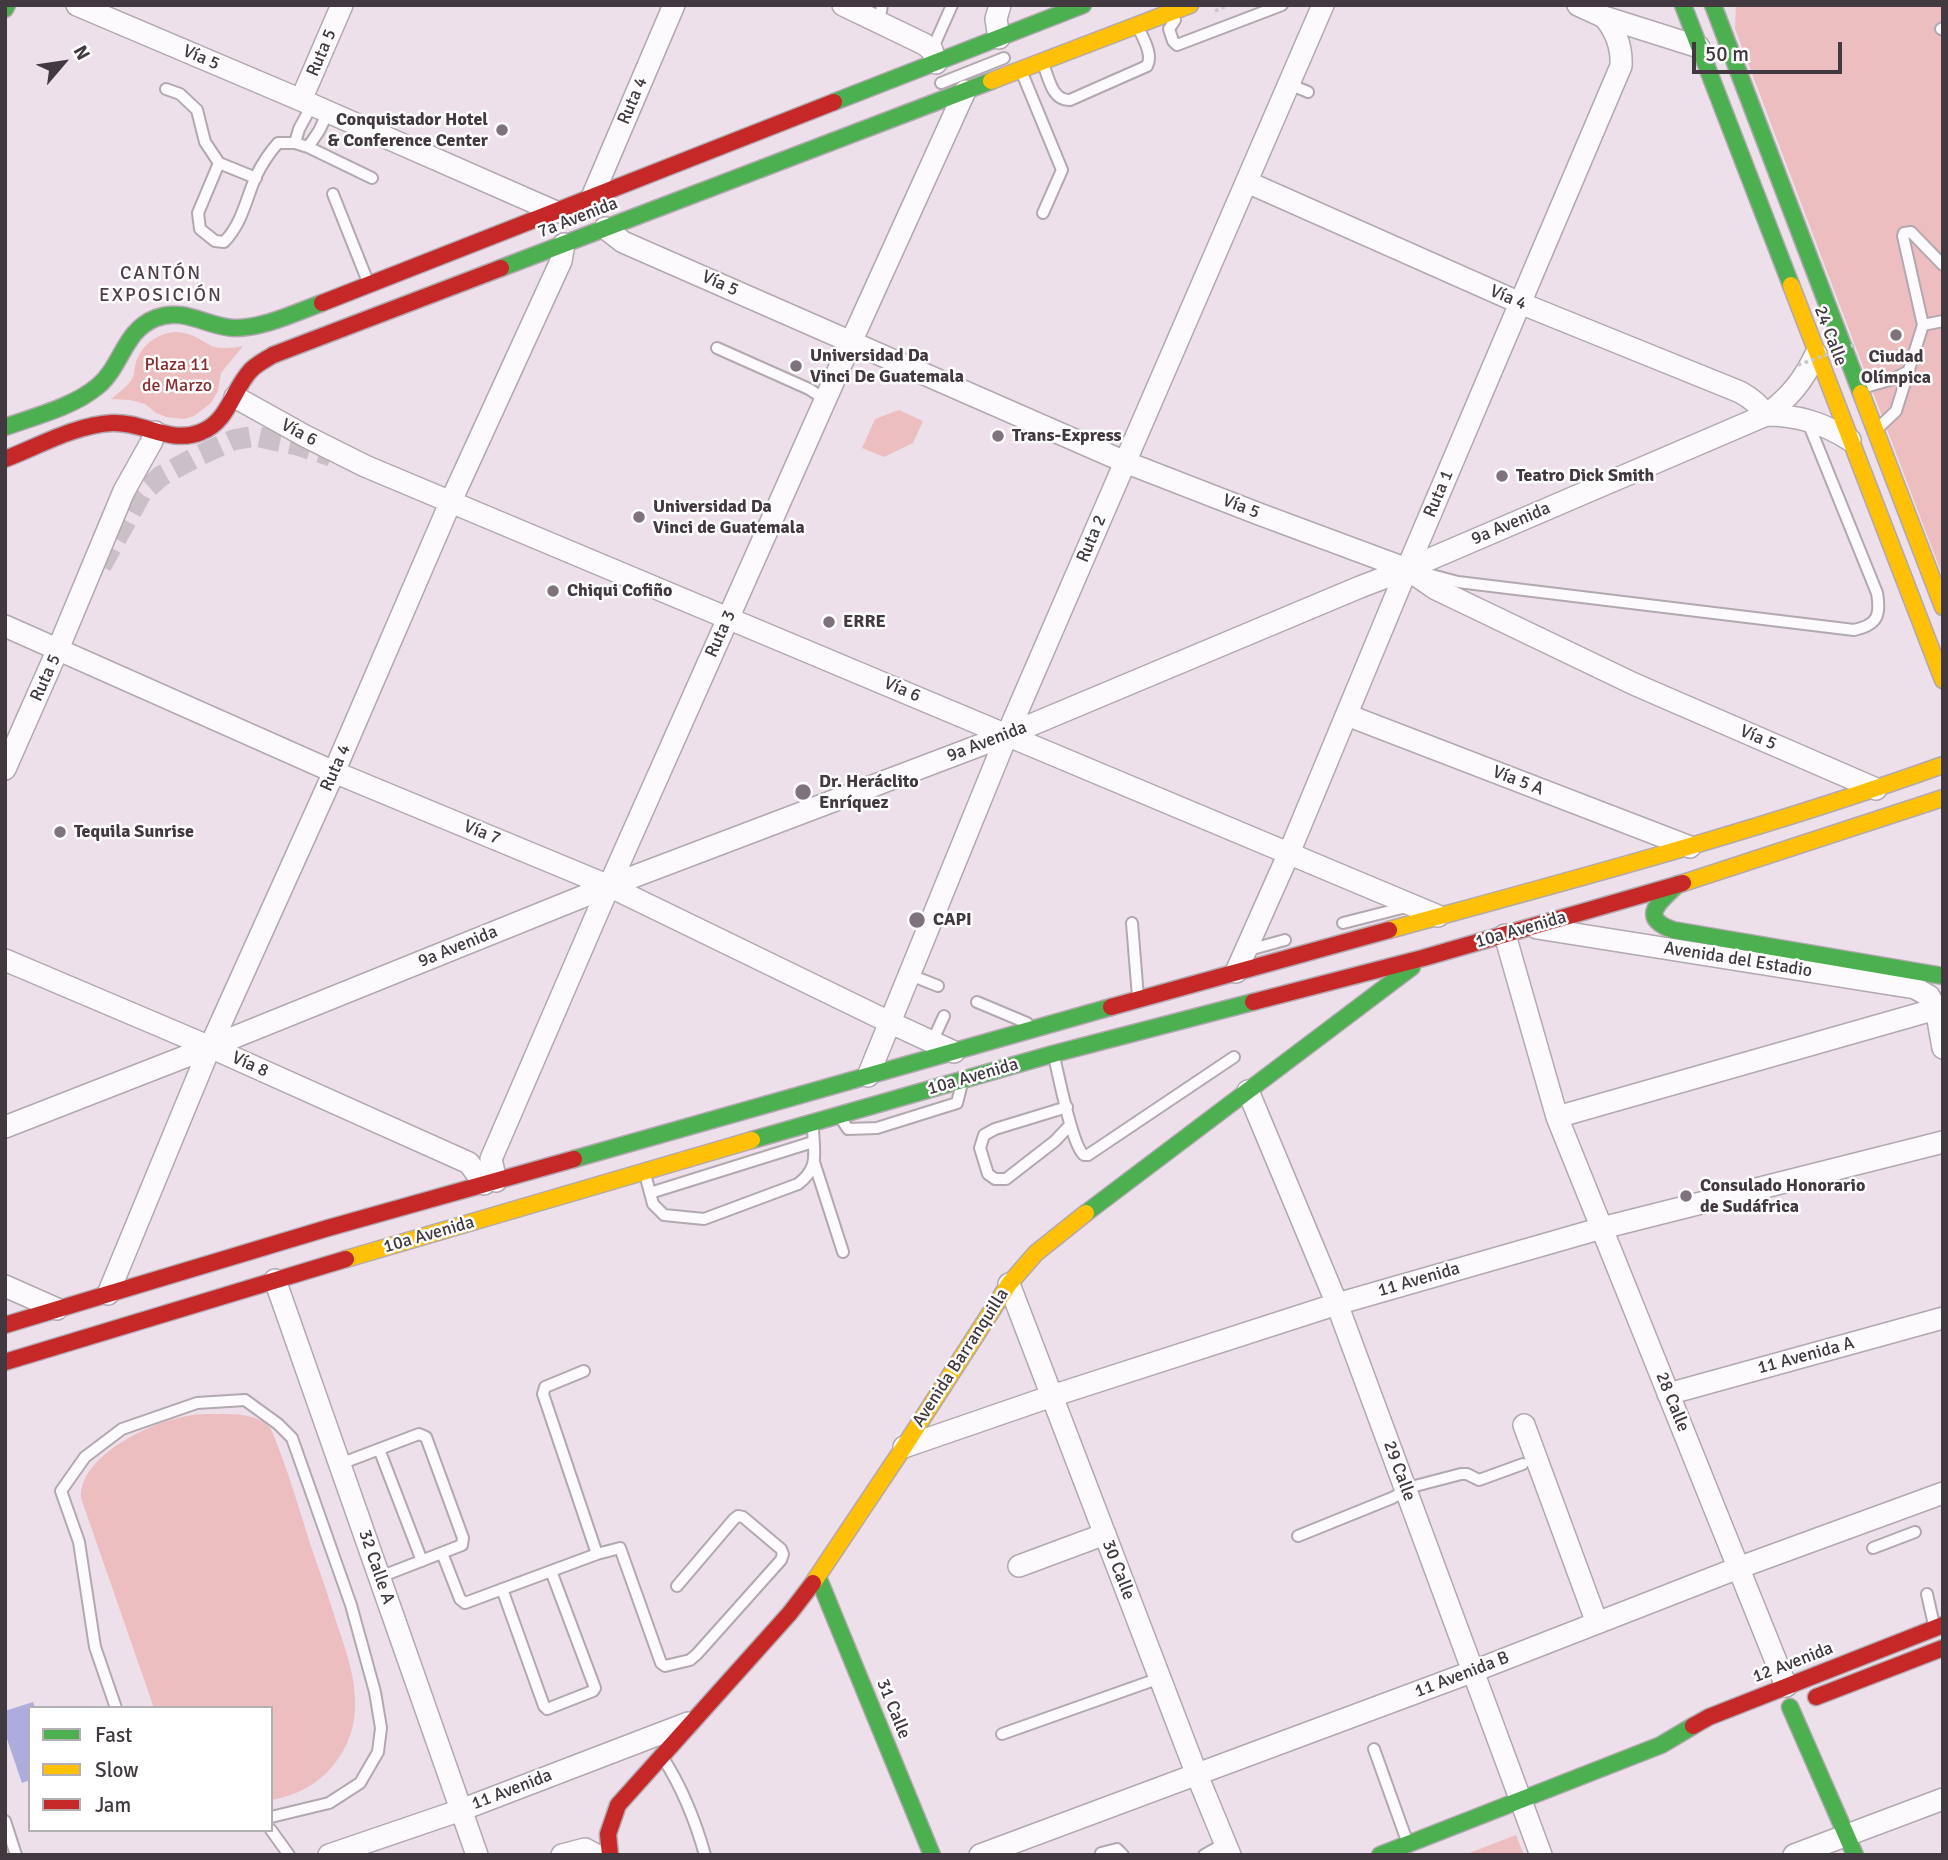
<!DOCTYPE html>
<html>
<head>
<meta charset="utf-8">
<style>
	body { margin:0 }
	#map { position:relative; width:1948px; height:1860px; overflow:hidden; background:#ede0ea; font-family:Signika,sans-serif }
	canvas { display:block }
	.frame { position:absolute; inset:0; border:7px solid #423940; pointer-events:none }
	.legend { position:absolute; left:28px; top:1706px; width:245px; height:126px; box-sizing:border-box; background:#fff; border:2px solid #b3b0b3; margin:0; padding:9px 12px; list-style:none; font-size:21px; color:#423940 }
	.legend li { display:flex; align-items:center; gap:14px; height:35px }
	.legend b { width:35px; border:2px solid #b3b0b3 }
	.north { position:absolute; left:28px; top:28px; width:70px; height:70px; -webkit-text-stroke:5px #fff; paint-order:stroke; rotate:61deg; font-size:19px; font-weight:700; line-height:28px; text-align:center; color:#423940 }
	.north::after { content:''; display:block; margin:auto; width:24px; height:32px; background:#423940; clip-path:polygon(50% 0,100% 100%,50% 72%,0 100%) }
	.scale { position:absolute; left:1692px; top:42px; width:150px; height:32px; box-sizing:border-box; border:4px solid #423940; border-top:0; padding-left:9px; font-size:21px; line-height:24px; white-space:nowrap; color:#423940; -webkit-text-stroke:5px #fff; paint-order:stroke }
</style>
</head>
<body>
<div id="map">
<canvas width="1948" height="1860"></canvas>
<div class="frame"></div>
<ul class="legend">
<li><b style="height:9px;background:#4caf50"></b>Fast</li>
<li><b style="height:9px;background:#ffc107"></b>Slow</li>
<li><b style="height:9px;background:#c62828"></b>Jam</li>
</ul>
<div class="north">N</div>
<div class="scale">50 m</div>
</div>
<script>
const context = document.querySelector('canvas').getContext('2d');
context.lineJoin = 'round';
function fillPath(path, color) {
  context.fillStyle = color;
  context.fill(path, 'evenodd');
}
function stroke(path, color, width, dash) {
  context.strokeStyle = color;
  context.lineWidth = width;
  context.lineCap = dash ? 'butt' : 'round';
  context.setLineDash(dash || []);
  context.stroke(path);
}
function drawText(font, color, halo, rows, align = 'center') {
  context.font = font + ' Signika,sans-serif';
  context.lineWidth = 5;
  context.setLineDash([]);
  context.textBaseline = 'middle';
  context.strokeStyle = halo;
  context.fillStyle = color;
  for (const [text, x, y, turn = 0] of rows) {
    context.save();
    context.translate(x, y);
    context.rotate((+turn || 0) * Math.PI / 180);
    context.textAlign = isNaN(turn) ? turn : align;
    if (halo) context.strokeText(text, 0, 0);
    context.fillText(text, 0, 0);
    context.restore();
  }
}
fillPath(new Path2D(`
	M1736 5H1943V577L1735 29Z
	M174 332C189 332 196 337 208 344 218 350 232 348 243 346L221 373 218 391 211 403 194 416 184 419 166 417 156 413 145 404 130 400 111 399C118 393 127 387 132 379 135 374 134 368 136 362 142 345 156 334 174 332Z
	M899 410 923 421 913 443 884 457 862 448 875 419Z
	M215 1414C234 1414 258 1413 271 1429 289 1471 301 1517 316 1561 324 1583 331 1605 338 1627 355 1675 369 1725 331 1768 315 1786 295 1796 271 1800V1708H154L81 1498C79 1455 152 1422 187 1416 196 1414 206 1414 215 1414Z
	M1516 1835 1524 1855H1464Z`), '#edbec0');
fillPath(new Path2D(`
	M33 1702 35 1708H30V1780L22 1783 5 1733V1711Z`), '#aeabdd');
stroke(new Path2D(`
	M101 566 141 494 161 476 200 455 233 440 255 436 297 445 331 456`), '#cbbfc8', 21, [21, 10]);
const lane = new Path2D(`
	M1175 20 1169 29 1173 41 1177 45 1282 5
	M879 23 882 5
	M1941 29 1943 28
	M932 50 952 5
	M1043 64C1049 78 1052 101 1070 100L1147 66C1153 55 1144 40 1139 29
	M1022 73 1062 170 1043 213
	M941 83 1004 58
	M1289 84 1308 92
	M166 89 180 94 197 110 205 142 219 163 198 213 200 229 215 241 224 242C242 224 246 199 256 176 262 164 269 153 278 143H295L308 147 372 178
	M295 143 299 129 312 105
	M308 147 319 131 328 112
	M219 163 256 178
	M333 194 368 282
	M1923 325 1943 321
	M717 348 809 389 826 400
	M1862 388 1893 379 1909 371
	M1878 428 1896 411 1923 325 1903 236 1904 233 1911 232 1943 265
	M1424 573 1458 582 1854 630C1877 625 1881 616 1877 593L1807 420
	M1132 923 1138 997
	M1343 923 1406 907
	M1245 951 1285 940
	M908 974 938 986
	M977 1002 1027 1023
	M932 1042 944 1016
	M1054 1057C1059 1076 1072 1146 1084 1155H1088L1234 1057
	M1067 1107 995 1129 984 1135 980 1148 988 1174 995 1179H1006L1055 1141 1070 1125
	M840 1117 848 1129 877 1128 957 1103 962 1083
	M814 1162 843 1252
	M645 1174 653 1204 664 1215 704 1219 798 1184C821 1167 813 1151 813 1125
	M650 1193 813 1142
	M379 1449 422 1561
	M340 1464 419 1434 426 1437 463 1538 462 1545 380 1577
	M1298 1536 1392 1498 1415 1486 1461 1474H1467L1479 1480 1523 1464
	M1873 1548 1915 1532
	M442 1553 460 1599 465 1603 597 1554 543 1394 545 1387 584 1371
	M597 1554 620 1548 661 1663 665 1666 690 1660 697 1654 781 1560 783 1554 781 1549 743 1517 738 1516 734 1519 677 1586
	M502 1589 544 1706 547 1709 593 1691 595 1688 551 1571
	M1927 1594 1934 1625
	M116 1708 95 1647 79 1542 61 1491 85 1457 122 1429 197 1403 245 1400 278 1424 292 1438 351 1605 375 1692 381 1728 378 1752 360 1783 329 1803 271 1817
	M1002 1734 1160 1678
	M1374 1749 1407 1841
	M663 1758C681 1786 696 1823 705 1855
	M5 1821 16 1855
	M271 1830 289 1855
	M1101 1853 1117 1849 1123 1855
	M1204 1855 1225 1843`);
const street = new Path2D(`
	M77 5 301 100 556 212
	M843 5 924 44 932 50 936 63
	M1578 5 1604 17 1699 47
	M999 38 996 19 1000 5
	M301 100 342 5
	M1247 182 1520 303 1740 392C1751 398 1759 404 1766 415
	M592 197 674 5
	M605 228 623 242 1125 462 1259 514 1407 569 1436 589 1634 684 1876 789
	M235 397 305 436 365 466 1438 916
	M1766 415C1798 415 1823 423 1850 440
	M5 626 334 772 609 886 889 1022 954 1052
	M1347 715 1690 847
	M5 769 58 649 124 491 152 441 155 432
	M1537 928 1915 988 1929 996 1936 1009 1943 1048
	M1505 935 1557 1117 1786 1686
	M5 960 210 1047 469 1163 484 1184
	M1236 972 1289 853 1407 569 1621 66C1622 47 1616 31 1604 17
	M868 1076 1007 735 1323 5
	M1248 1091 1337 1304 1541 1855
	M1557 1117 1936 1009
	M5 1127 210 1047 609 886 1007 735 1360 587 1407 569 1766 415C1790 397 1803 381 1816 354
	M496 1181 491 1159 609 886 851 342 965 91
	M275 1280 477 1855
	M1009 1284 1197 1775 1230 1855
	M5 1286 57 1309
	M108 1294 210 1047 334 772 451 501 561 261 564 244
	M1668 1394 1943 1318
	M1524 1425 1597 1623
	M904 1447 1052 1396 1337 1304 1602 1228 1943 1142
	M1019 1566 1105 1534
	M329 1855 461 1810 688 1723
	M562 1855 585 1849 596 1855
	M980 1855 1474 1671 1738 1568 1943 1493
	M1794 1855 1943 1799`);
const fast = new Path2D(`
	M1683 5 1791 285
	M1713 5 1861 393
	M5 9 7 5
	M834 102 1083 5
	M501 268 991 81
	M5 427C36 416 73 407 98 386 122 366 124 330 156 318 185 307 207 327 234 328 264 328 294 313 322 303
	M1678 884C1661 901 1637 917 1673 930L1943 976
	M752 1140 1053 1054 1253 1002
	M574 1159 1111 1007
	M1086 1213 1412 967
	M818 1577 932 1855
	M1790 1707 1855 1855
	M1380 1855 1661 1745 1693 1726`);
const slow = new Path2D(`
	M991 81 1190 5
	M1791 285 1943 680
	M1861 393 1943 607
	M1683 883 1943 798
	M1389 930C1575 879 1761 830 1943 765
	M346 1259 752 1140
	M813 1583 904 1447 1009 1284 1036 1253 1086 1213`);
const jam = new Path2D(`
	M322 303 834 102
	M5 459C39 446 75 425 112 423 143 421 170 445 201 432 229 421 232 390 251 370 257 364 265 360 273 355L501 268
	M1253 1002 1423 958 1683 883
	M1111 1007 1389 930
	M5 1325 328 1228 574 1159
	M5 1362 346 1259
	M1816 1697 1943 1648
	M1693 1726 1709 1717 1943 1625
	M610 1855 608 1834 618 1805 790 1613 813 1583`);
stroke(lane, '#b2a8b0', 14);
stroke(street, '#b2a8b0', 24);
stroke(fast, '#b2a8b0', 19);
stroke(slow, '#b2a8b0', 19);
stroke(jam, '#b2a8b0', 19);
stroke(new Path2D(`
	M1215 11 1229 5`), '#cac6ca', 3.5, [3.5, 3.5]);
stroke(lane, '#fcfafc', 10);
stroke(street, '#fcfafc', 21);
stroke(fast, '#4caf50', 16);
stroke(slow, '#ffc107', 16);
stroke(jam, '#c62828', 16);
stroke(new Path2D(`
	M1798 365 1857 344`), '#cac6ca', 3.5, [3.5, 3.5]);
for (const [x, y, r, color] of [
	[502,130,7,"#7e737c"],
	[1896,335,7,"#7e737c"],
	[796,366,7,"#7e737c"],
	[998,436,7,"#7e737c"],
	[1502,476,7,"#7e737c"],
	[639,517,7,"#7e737c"],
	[553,591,7,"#7e737c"],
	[829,622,7,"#7e737c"],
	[803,792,9,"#7e737c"],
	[60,832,7,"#7e737c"],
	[917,920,9,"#7e737c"],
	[1686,1196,7,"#7e737c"]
]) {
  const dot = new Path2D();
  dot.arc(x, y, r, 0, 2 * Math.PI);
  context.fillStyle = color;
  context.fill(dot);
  stroke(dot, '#fff', 2.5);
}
drawText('18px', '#423940', '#fff', [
	["Ruta 5",322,53,-67],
	["Vía 5",201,58,23],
	["Ruta 4",633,101,-67],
	["7a Avenida",578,218,-21],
	["Vía 5",720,284,24],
	["Vía 4",1508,298,23],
	["24 Calle",1830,336,69],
	["Vía 6",299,433,28],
	["Ruta 1",1439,494,-67],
	["Vía 5",1241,507,21],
	["9a Avenida",1511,524,-23],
	["Ruta 2",1092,539,-67],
	["Ruta 3",721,634,-66],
	["Ruta 5",46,678,-66],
	["Vía 6",902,690,23],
	["Vía 5",1758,738,23],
	["9a Avenida",987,742,-21],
	["Ruta 4",336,768,-66],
	["Vía 5 A",1518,781,21],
	["Vía 7",482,833,22],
	["10a Avenida",1521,930,-16],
	["9a Avenida",458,947,-22],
	["Avenida del Estadio",1738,960,9],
	["Vía 8",250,1065,24],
	["10a Avenida",973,1077,-16],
	["10a Avenida",429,1235,-16],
	["11 Avenida",1419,1280,-16],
	["11 Avenida A",1806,1356,-15],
	["Avenida Barranquilla",961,1358,-57],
	["28 Calle",1672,1402,68],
	["29 Calle",1399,1471,70],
	["32 Calle A",376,1567,71],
	["30 Calle",1118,1570,69],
	["12 Avenida",1793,1663,-21],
	["11 Avenida B",1462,1675,-21],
	["31 Calle",893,1709,68],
	["11 Avenida",512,1790,-21]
]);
drawText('bold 18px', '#423940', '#fff', [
	["Conquistador Hotel",488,120,"right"],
	["& Conference Center",488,141,"right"],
	["Universidad Da",810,356],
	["Vinci De Guatemala",810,377],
	["Ciudad",1896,357,"center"],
	["Olímpica",1896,378,"center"],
	["Trans-Express",1012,436],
	["Teatro Dick Smith",1516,476],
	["Universidad Da",653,507],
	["Vinci de Guatemala",653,528],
	["Chiqui Cofiño",567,591],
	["ERRE",843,622],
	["Dr. Heráclito",819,782],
	["Enríquez",819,803],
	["Tequila Sunrise",74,832],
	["CAPI",933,920],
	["Consulado Honorario",1700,1186],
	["de Sudáfrica",1700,1207]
], 'left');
drawText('18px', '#892b2d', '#fff', [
	["Plaza 11",177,365],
	["de Marzo",177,386]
]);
context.letterSpacing = '2px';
drawText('19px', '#503e4d', '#fff', [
	["CANTÓN",161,274],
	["EXPOSICIÓN",161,296]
]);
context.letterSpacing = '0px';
</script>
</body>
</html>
